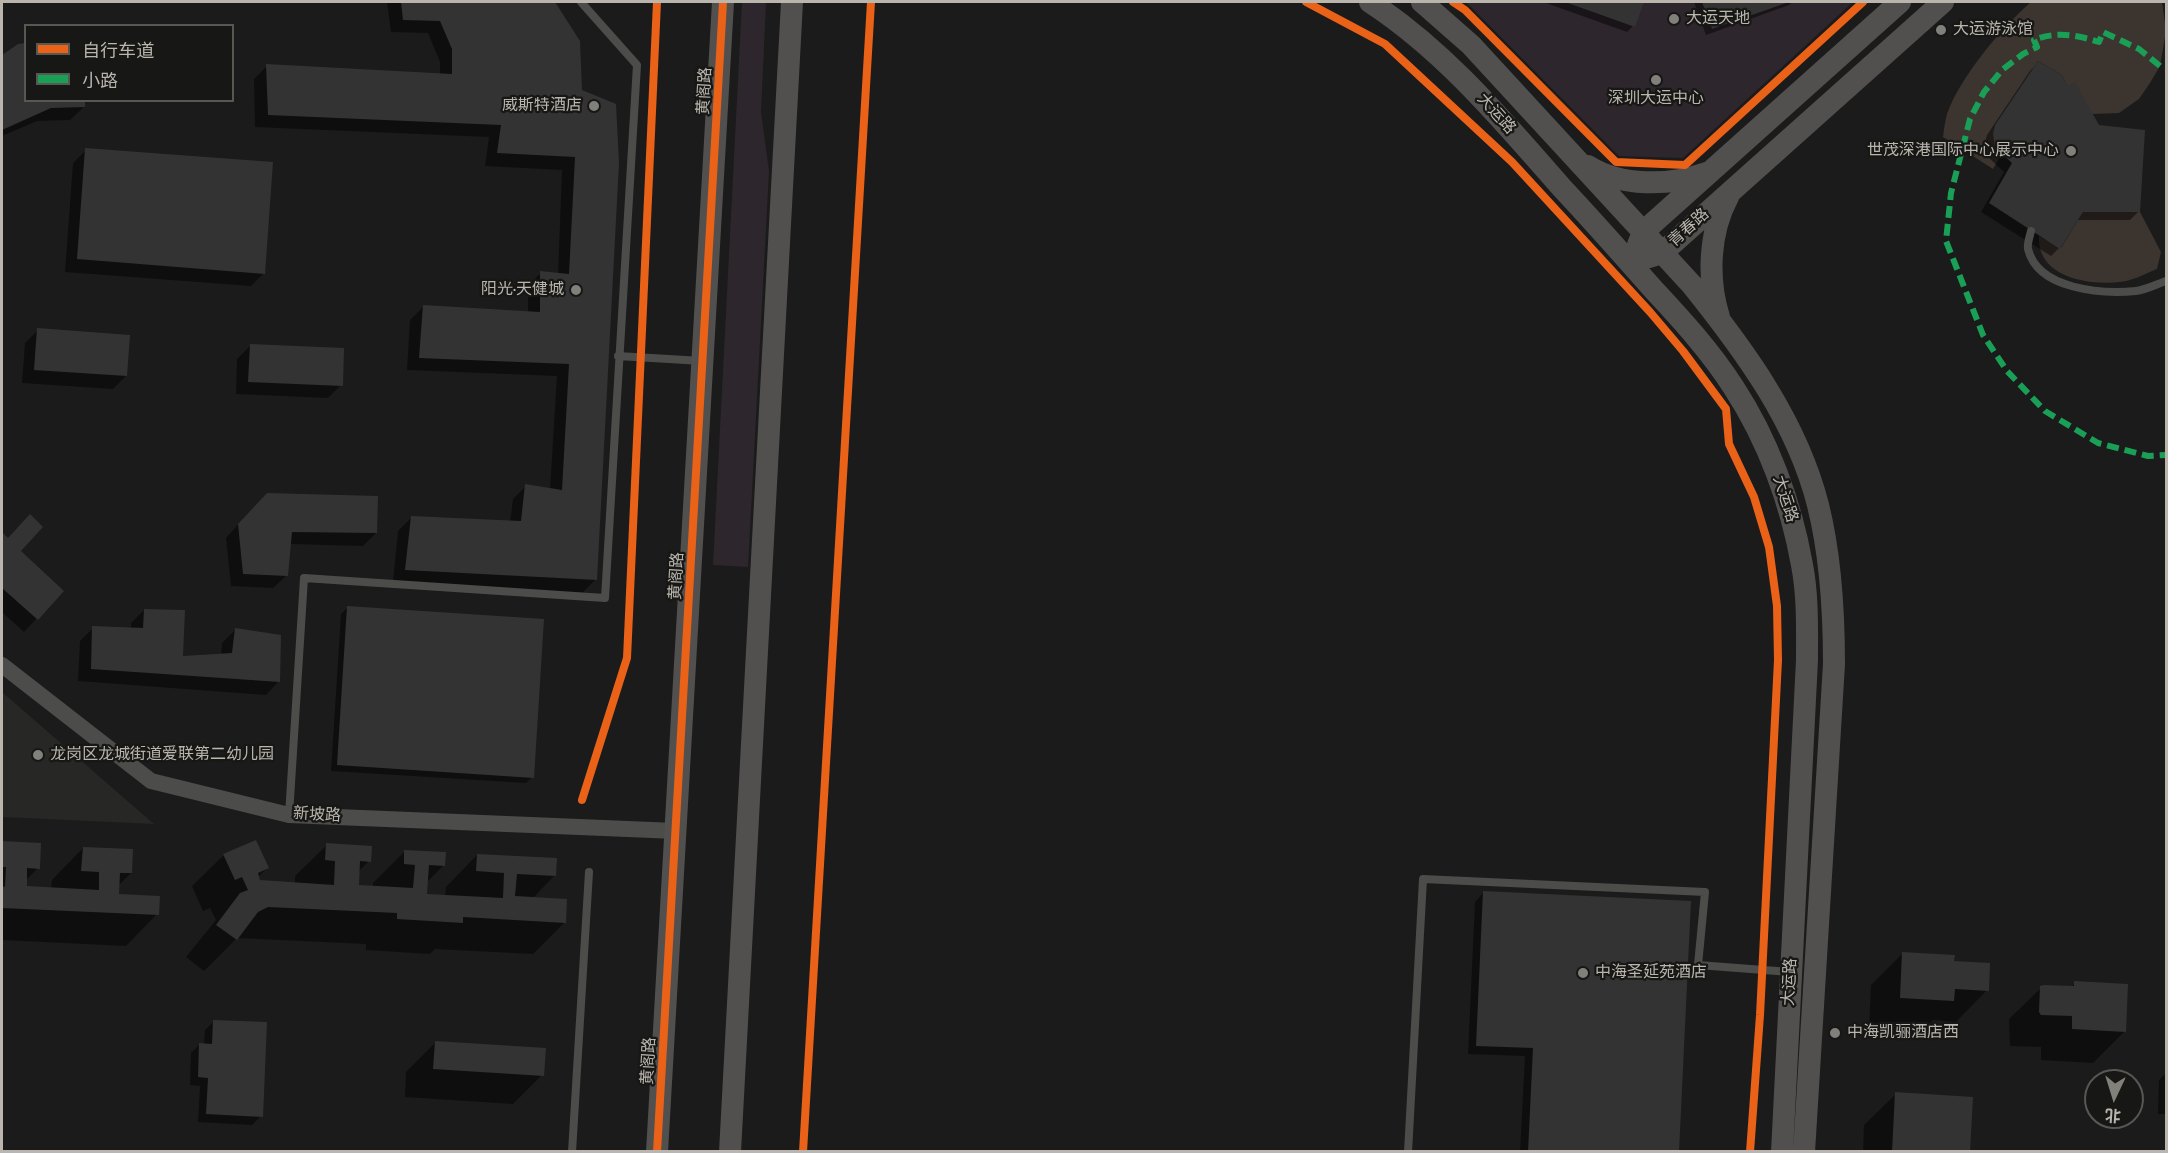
<!DOCTYPE html>
<html>
<head>
<meta charset="utf-8">
<style>
	body { margin:0 }
	#map { position:relative; width:2168px; height:1153px; overflow:hidden; background:#1b1b1b; font-family:"Space Grotesk","Noto Sans SC",sans-serif }
	canvas { display:block }
	.frame { position:absolute; inset:0; border:3px solid #bab6ae; pointer-events:none }
	.legend { position:absolute; left:24px; top:24px; width:210px; height:78px; box-sizing:border-box; background:#171715; border:2px solid #585752; margin:0; padding:8px 10px; list-style:none; font-size:18px; color:#bab6ae }
	.legend li { display:flex; align-items:center; gap:12px; height:30px }
	.legend b { width:30px; border:2px solid #585752 }
	.north { position:absolute; left:2084px; top:1069px; width:60px; height:60px; box-sizing:border-box; background:#171715; border:2px solid #585752; border-radius:50%; rotate:184deg; font-size:16px; font-weight:700; line-height:24px; text-align:center; color:#bab6ae }
	.north::after { content:''; display:block; margin:auto; width:21px; height:27px; background:#82807b; clip-path:polygon(50% 0,100% 100%,50% 72%,0 100%) }
</style>
</head>
<body>
<div id="map">
<canvas width="2168" height="1153"></canvas>
<div class="frame"></div>
<ul class="legend">
<li><b style="height:8px;background:#ea6118"></b>自行车道</li>
<li><b style="height:8px;background:#1a9f57"></b>小路</li>
</ul>
<div class="north">北</div>
</div>
<script>
const context = document.querySelector('canvas').getContext('2d');
context.lineJoin = 'round';
function fillPath(path, color) {
  context.fillStyle = color;
  context.fill(path, 'evenodd');
}
function stroke(path, color, width, dash) {
  context.strokeStyle = color;
  context.lineWidth = width;
  context.lineCap = dash ? 'butt' : 'round';
  context.setLineDash(dash || []);
  context.stroke(path);
}
function drawText(font, color, halo, rows, align = 'center') {
  context.font = font + ' "Space Grotesk","Noto Sans SC",sans-serif';
  context.lineWidth = 4.5;
  context.setLineDash([]);
  context.textBaseline = 'middle';
  context.strokeStyle = halo;
  context.fillStyle = color;
  for (const [text, x, y, turn = 0] of rows) {
    context.save();
    context.translate(x, y);
    context.rotate((+turn || 0) * Math.PI / 180);
    context.textAlign = isNaN(turn) ? turn : align;
    if (halo) context.strokeText(text, 0, 0);
    context.fillText(text, 0, 0);
    context.restore();
  }
}
fillPath(new Path2D(`
	M2 692 154 824 2 817Z`), '#272725');
fillPath(new Path2D(`
	M742 2H766L761 112 769 171 748 567 713 565Z
	M1466 2H1853L1683 158 1619 156Z`), '#2e262d');
fillPath(new Path2D(`
	M2031 2H2162L2166 31 2160 66 2150 83 2139 99 2119 113 2093 114 2067 86 2062 75 2038 61 1995 125C1992 137 1994 145 2001 155L1993 169 1943 137C1944 129 1945 121 1947 114 1960 77 2002 27 2031 2Z
	M2083 212H2140L2161 252 2157 269C2147 273 2136 279 2126 281 2094 287 2036 279 2039 236L2061 248Z`), '#3c342f');
fillPath(new Path2D(`
	M387 2H554L578 41 595 580 582 593 393 582 398 531 411 518 510 522 513 499 526 486 550 489 557 376 407 370 410 320 423 307 528 313V285L541 273 558 275 562 170 485 166 489 137 255 127 254 79 267 66 440 75V62L428 33 391 32Z
	M1546 2H1642L1633 26 1627 32 1546 3Z
	M1694 2H1792L1789 5 1706 35Z
	M19 45 26 100 84 107 70 120 37 121 2 136V57Z
	M2038 63 2138 212 2130 220H2076L2059 248 2051 256 1981 212 2004 172 1987 156 1985 143 1987 135 2030 71Z
	M86 150 264 273 251 286 65 272 73 163Z
	M38 330 126 376 113 389 22 383 25 343Z
	M250 346 341 385 328 398 236 394 237 359Z
	M254 507 376 533 363 546 290 544 287 575 273 588 231 586 226 538Z
	M2 534 62 591 24 632 2 612Z
	M348 607 532 777 526 783 331 771 341 614Z
	M144 610 182 658 221 655 222 643 235 630 278 682 266 695 78 681 80 641 93 628 131 629V623Z
	M2 843 39 844 38 868 25 881V888L51 889 52 880 83 848 131 873 118 886 117 895 157 914 126 946 2 940Z
	M327 845 369 861 358 872 357 887 373 888V883L405 851 444 865 427 882 426 895 445 896 446 887 477 855 555 875 532 899 565 922 533 954 435 949 430 954 366 950V944L237 938 204 971 186 957 216 920 210 908 203 911 192 886 224 855 267 868 258 877 259 882 295 884V876Z
	M1483 893 1678 1152H1520L1525 1056 1468 1054 1475 902Z
	M1903 953 1987 990 1956 1022 1933 1020 1921 1032 1869 1029 1871 985Z
	M2075 983 2124 1032 2093 1063 2041 1060V1047L2010 1046 2009 1019 2041 988H2070Z
	M214 1021 261 1116 252 1125 198 1122 200 1086 190 1085 191 1053 200 1044 204 1045 205 1030Z
	M435 1043 542 1075 513 1104 405 1097 406 1072Z
	M2166 1073V1114H2158L2159 1080Z
	M1896 1094 1969 1152H1863L1864 1125Z`), '#0007');
fillPath(new Path2D(`
	M401 2H555L580 41 582 90 616 104 619 163 597 580 405 570 411 516 521 521 525 484 562 490 569 364 419 358 423 305 540 312V271L569 274 575 157 497 153 501 125 268 115 266 64 452 74V49L440 21 403 20Z
	M1565 2H1644L1635 27Z
	M1702 2H1789L1712 29Z
	M26 43V100H85V107L51 108 2 130V55L18 44Z
	M2038 61 2062 75 2067 86 2075 82 2099 125 2145 130 2140 212H2083L2060 249 1989 203 2012 163 1995 147 1993 134 1995 125Z
	M85 148 273 162 265 274 77 259Z
	M37 328 130 335 127 376 34 370Z
	M250 344 344 348 343 386 248 382Z
	M267 493 378 496 377 533 292 532 288 576 243 574 238 524Z
	M30 514 43 527 21 551 64 591 38 620 2 588V532L8 538Z
	M347 606 544 619 534 778 337 765Z
	M144 609 185 610 183 656 232 653 235 628 281 635 280 682 91 669 92 626 143 628Z
	M256 840 269 868 258 873 260 880 334 885 335 861 325 860 326 843 372 846 371 862 360 861 359 885 413 888 415 865 404 864V850L446 852 445 866 429 865 427 894 503 898 504 873 476 871 477 854 557 858 556 876 517 874 515 896 567 899 566 923 463 917V923L397 919V913L268 907 258 912 237 940 216 925 240 893 248 890 242 877 235 880 223 854Z
	M2 841 41 843 40 869 27 868V886L99 890V872L81 871 83 847 133 849 132 873H120L119 894 160 896 159 915 2 908V886L5 887 6 867H2Z
	M1483 891 1691 901 1679 1152H1528L1533 1048 1476 1046Z
	M1902 952 1955 955 1954 961 1990 963 1989 991 1955 989 1954 1001 1900 998Z
	M2074 981 2128 984 2126 1032 2072 1029V1016L2041 1015 2039 1012 2040 986 2043 985 2074 986Z
	M213 1020 267 1022 263 1117 206 1114 208 1078 198 1077 199 1043 212 1044Z
	M435 1041 546 1048 544 1076 433 1069Z
	M1895 1092 1973 1097 1970 1152H1892Z`), '#333');
stroke(new Path2D(`
	M2031 231C2030 236 2027 243 2028 249 2038 290 2102 294 2136 291 2146 290 2157 284 2166 281
	M618 356 702 361
	M289 815 304 578 605 598 637 65 581 2
	M572 1152 589 872
	M1408 1152 1423 879 1705 892 1698 965 1790 972`), '#4c4c4a', 8);
stroke(new Path2D(`
	M2 665 151 781 289 815 676 831`), '#4c4c4a', 16);
stroke(new Path2D(`
	M1370 2C1445 51 1503 121 1562 188 1593 221 1623 255 1653 289 1682 320 1711 352 1734 388 1768 440 1791 503 1802 565 1808 596 1807 628 1807 660L1782 1152
	M1422 2 1471 45 1692 285C1745 351 1797 422 1818 505 1831 557 1834 610 1834 664L1804 1152
	M1588 166C1621 187 1670 186 1706 173
	M1638 245 1643 232 1900 2
	M1649 257 1662 253 1943 2
	M1719 317C1707 279 1709 232 1728 197
	M657 1152 723 2
	M730 1152 792 2`), '#51504e', 22);
stroke(new Path2D(`
	M2160 66 2139 49 2103 32 2099 42C2077 35 2056 31 2034 40L2037 47 2023 54 2002 70 1984 92 1970 119 1951 193 1946 241 1983 335 2007 371 2045 411 2098 443 2148 456 2166 455`), '#1a9f57', 6, [12, 6]);
stroke(new Path2D(`
	M1306 2 1385 44 1512 162 1650 312 1683 351 1726 409 1729 444 1754 497 1769 547 1777 606 1778 660 1760 1015 1750 1152
	M1453 2 1465 10 1616 162 1685 165 1863 2
	M582 800 627 658 657 2
	M657 1152 723 2
	M803 1152 871 2`), '#ea6118', 8);
for (const [x, y, r, color] of [
	[1674,19,6,"#82807b"],
	[1941,30,6,"#82807b"],
	[1656,80,6,"#82807b"],
	[594,106,6,"#82807b"],
	[2071,151,6,"#82807b"],
	[576,290,6,"#82807b"],
	[38,755,6,"#82807b"],
	[1583,973,6,"#82807b"],
	[1835,1033,6,"#82807b"]
]) {
  const dot = new Path2D();
  dot.arc(x, y, r, 0, 2 * Math.PI);
  context.fillStyle = color;
  context.fill(dot);
  stroke(dot, '#171715', 2);
}
drawText('16px', '#bab6ae', '#171715', [
	["大运天地",1686,19],
	["大运游泳馆",1953,30],
	["深圳大运中心",1656,99,"center"],
	["威斯特酒店",582,106,"right"],
	["世茂深港国际中心展示中心",2059,151,"right"],
	["阳光·天健城",564,290,"right"],
	["龙岗区龙城街道爱联第二幼儿园",50,755],
	["中海圣延苑酒店",1595,973],
	["中海凯骊酒店西",1847,1033]
], 'left');
drawText('16px', '#bab6ae', '#171715', [
	["黄阁路",705,91,-87],
	["大运路",1496,114,48],
	["青春路",1689,228,-42],
	["大运路",1785,499,72],
	["黄阁路",677,576,-87],
	["新坡路",317,815,3],
	["大运路",1790,982,-87],
	["黄阁路",649,1061,-87]
]);
</script>
</body>
</html>
